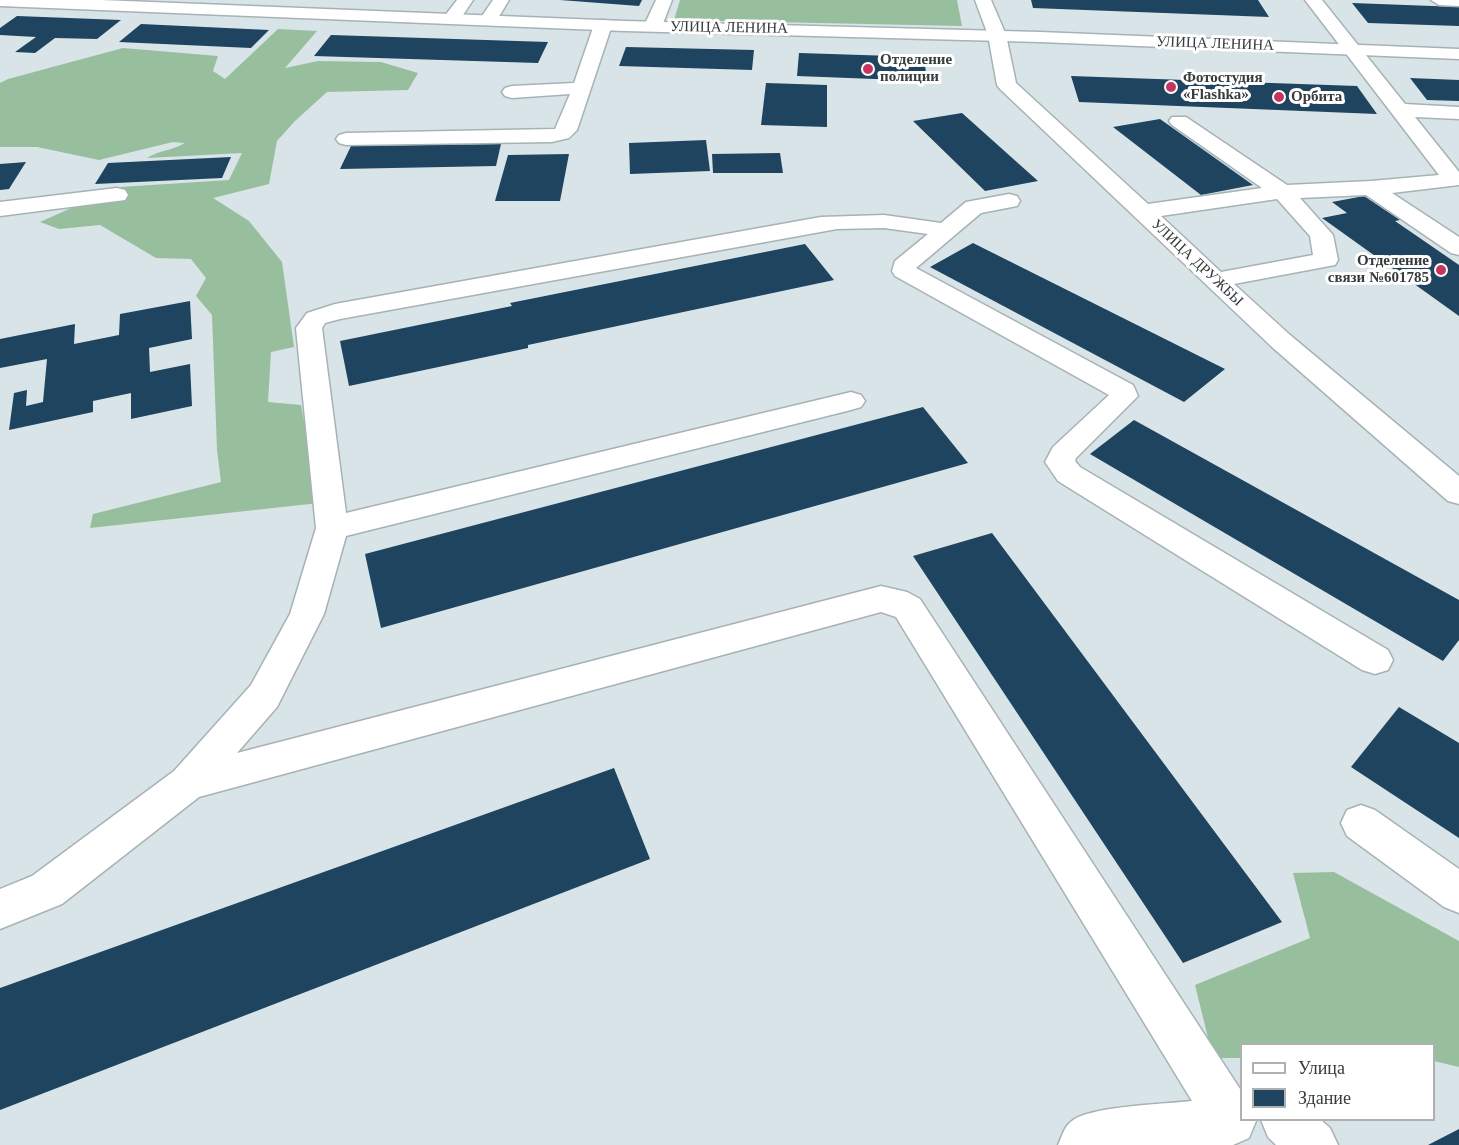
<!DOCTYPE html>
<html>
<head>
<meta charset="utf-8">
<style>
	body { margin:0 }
	#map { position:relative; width:1459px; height:1145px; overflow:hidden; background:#d8e4e7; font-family:"Times New Roman",serif }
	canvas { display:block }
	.legend { position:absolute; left:1240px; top:1043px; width:195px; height:78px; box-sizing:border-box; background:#fff; border:2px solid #afb1b1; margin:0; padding:8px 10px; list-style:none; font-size:18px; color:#363b3c }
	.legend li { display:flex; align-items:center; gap:12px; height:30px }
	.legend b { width:30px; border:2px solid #afb1b1 }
</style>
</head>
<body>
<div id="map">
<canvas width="1459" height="1145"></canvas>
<ul class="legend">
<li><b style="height:8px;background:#fff"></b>Улица</li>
<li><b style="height:16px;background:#1e445f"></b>Здание</li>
</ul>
</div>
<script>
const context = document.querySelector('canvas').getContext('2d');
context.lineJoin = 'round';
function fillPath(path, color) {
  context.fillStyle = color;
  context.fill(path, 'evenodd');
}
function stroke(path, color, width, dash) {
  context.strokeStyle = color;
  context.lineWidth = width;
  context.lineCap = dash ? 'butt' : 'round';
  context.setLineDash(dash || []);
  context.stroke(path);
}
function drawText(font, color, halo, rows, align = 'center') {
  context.font = font + ' "Times New Roman",serif';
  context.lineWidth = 6;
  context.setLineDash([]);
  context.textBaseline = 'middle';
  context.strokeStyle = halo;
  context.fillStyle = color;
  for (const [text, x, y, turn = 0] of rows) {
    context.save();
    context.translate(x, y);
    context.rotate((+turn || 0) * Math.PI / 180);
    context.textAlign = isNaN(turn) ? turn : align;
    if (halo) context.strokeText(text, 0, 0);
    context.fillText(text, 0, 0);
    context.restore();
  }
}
fillPath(new Path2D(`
	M680 0H957L962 26 674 20Z
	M278 29 317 31 285 68 318 61 381 62 418 73 408 90 327 92 295 121 277 141 269 184 213 198 249 221 282 262 294 347 271 352 268 402 301 405 319 503 90 528 93 514 221 482 217 450 212 315 196 296 206 278 191 259 156 258 100 225 59 229 40 222 78 205 124 199 120 187 229 180 242 153 147 158C159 150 172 151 185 143L173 142 99 160 37 147H0V83L8 79 123 48 218 56 213 71 225 79Z
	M1334 872 1459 941V1067L1434 1061V1044H1242L1241 1058H1213L1195 985 1310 938 1293 873Z`), '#97bf9e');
fillPath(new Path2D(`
	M560 0H642L639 6Z
	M1031 0H1258L1269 17 1033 8Z
	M1352 3 1459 7V26L1368 23Z
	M17 16 121 20 97 39 55 38 35 53 15 52 36 37 0 35V28Z
	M141 24 269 30 251 48 119 42Z
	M331 35 548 42 538 63 314 56Z
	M626 47 754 50 752 70 619 66Z
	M799 53 924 57 927 81 797 76Z
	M1071 76 1357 86 1377 114 1079 102Z
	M1410 78 1459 80V101L1427 100Z
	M766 83 827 85V127L761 125Z
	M962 113 1038 181 985 191 913 121Z
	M1160 119 1253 185 1201 195 1113 127Z
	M706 140 710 171 630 174 629 143Z
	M501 144 496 166 340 169 351 146Z
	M780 153 783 173H713L712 154Z
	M569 154 560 201H495L508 155Z
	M231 157 222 178 95 184 108 163Z
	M26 162 9 189 0 190V164Z
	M1364 196 1400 220 1395 221 1459 265V316L1322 218 1347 213 1332 202Z
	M973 243 1225 369 1184 402 930 267Z
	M805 244 834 280 528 345V348L349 386 340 341 512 306 510 303Z
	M190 301 192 339 149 348 150 372 190 364 192 406 131 419V393L93 401V412L9 430 14 393 27 390 26 406 43 402 47 359 0 368V339L75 324 74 344 119 335 120 314Z
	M923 407 968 463 381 628 365 554Z
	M1134 420 1459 600V640L1443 661 1090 454Z
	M992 533 1282 922 1183 963 913 556Z
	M1399 707 1459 743V838L1351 767Z
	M614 768 650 859 0 1110V988Z
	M1459 1129V1145H1428Z`), '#1e445f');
const minor = new Path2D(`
	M457 0H473L459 21H447L444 17Z
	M493 0H509L495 23H483L480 19Z
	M656 0H672L662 26 659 30H647L644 26Z
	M975 0H991L1006 35 1016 83 1148 204 1262 188 1172 125 1169 121 1172 117H1186L1287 185 1371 181 1439 175 1305 0H1322L1405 104 1459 107V119L1415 117 1459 172V185L1392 193 1459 237V255L1451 253 1366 195 1300 198 1333 235 1338 260 1335 265 1234 284 1290 335 1459 476V504L1448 501 1272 347 1000 89 997 85 988 35ZM1277 199 1310 236 1313 255 1221 272 1161 216Z
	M1431 0H1459V6L1439 5Z
	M603 20 609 21 612 25 577 130 569 138 552 142 346 145 339 143 336 139 339 135 346 133 555 129 570 94 512 98 505 96 502 92 505 88 512 86 574 83 594 25 597 21Z
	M117 188 125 190 128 195 125 200 0 216V202Z
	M1009 194 1017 196 1020 201 1017 206 981 213 916 268 1133 385 1138 396 1076 458 1075 461 1080 467 1388 650 1393 660 1388 670 1375 674 1362 670 1058 481 1045 462 1053 447 1109 395 895 276 892 271 895 261 928 234 884 228 837 229 340 319 325 323 322 328 346 513 851 392 861 395 865 401 861 407 851 410 346 536 324 614 277 707 237 753 881 586 907 592 920 599 1242 1092V1120L1256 1121 1249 1138 1233 1145H1058C1062 1137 1064 1126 1072 1121 1090 1106 1167 1104 1192 1101L896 617 881 612 199 797 62 904 0 929V889L32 876 174 771 251 685 290 614 316 528 296 328 307 313 335 304 821 217 884 215 941 223 966 202Z
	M1361 805 1375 810 1459 869V913L1444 907 1347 836 1341 823 1347 810Z
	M1261 1120H1321L1330 1128 1338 1145H1276L1268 1137Z`);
const major = new Path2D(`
	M0 0H101L625 21 1040 32 1459 49V59L1040 42 625 31 0 6Z`);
stroke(minor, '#a7b2b5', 3);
stroke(major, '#a7b2b5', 3);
fillPath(minor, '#fff');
fillPath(major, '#fff');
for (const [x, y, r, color] of [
	[868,69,6,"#c43660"],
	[1171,87,6,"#c43660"],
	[1279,97,6,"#c43660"],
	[1441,270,6,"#c43660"]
]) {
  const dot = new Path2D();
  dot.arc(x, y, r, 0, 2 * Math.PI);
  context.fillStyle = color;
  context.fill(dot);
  stroke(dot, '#fff', 2);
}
drawText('15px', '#363b3c', '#fff', [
	["УЛИЦА ЛЕНИНА",729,28,1],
	["УЛИЦА ЛЕНИНА",1215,44,2],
	["УЛИЦА ДРУЖБЫ",1197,263,43]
]);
drawText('bold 15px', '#363b3c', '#fff', [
	["Отделение",880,60],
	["полиции",880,77],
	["Фотостудия",1183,78],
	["«Flashka»",1183,95],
	["Орбита",1291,97],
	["Отделение",1429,261,"right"],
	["связи №601785",1429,278,"right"]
], 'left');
</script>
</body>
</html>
